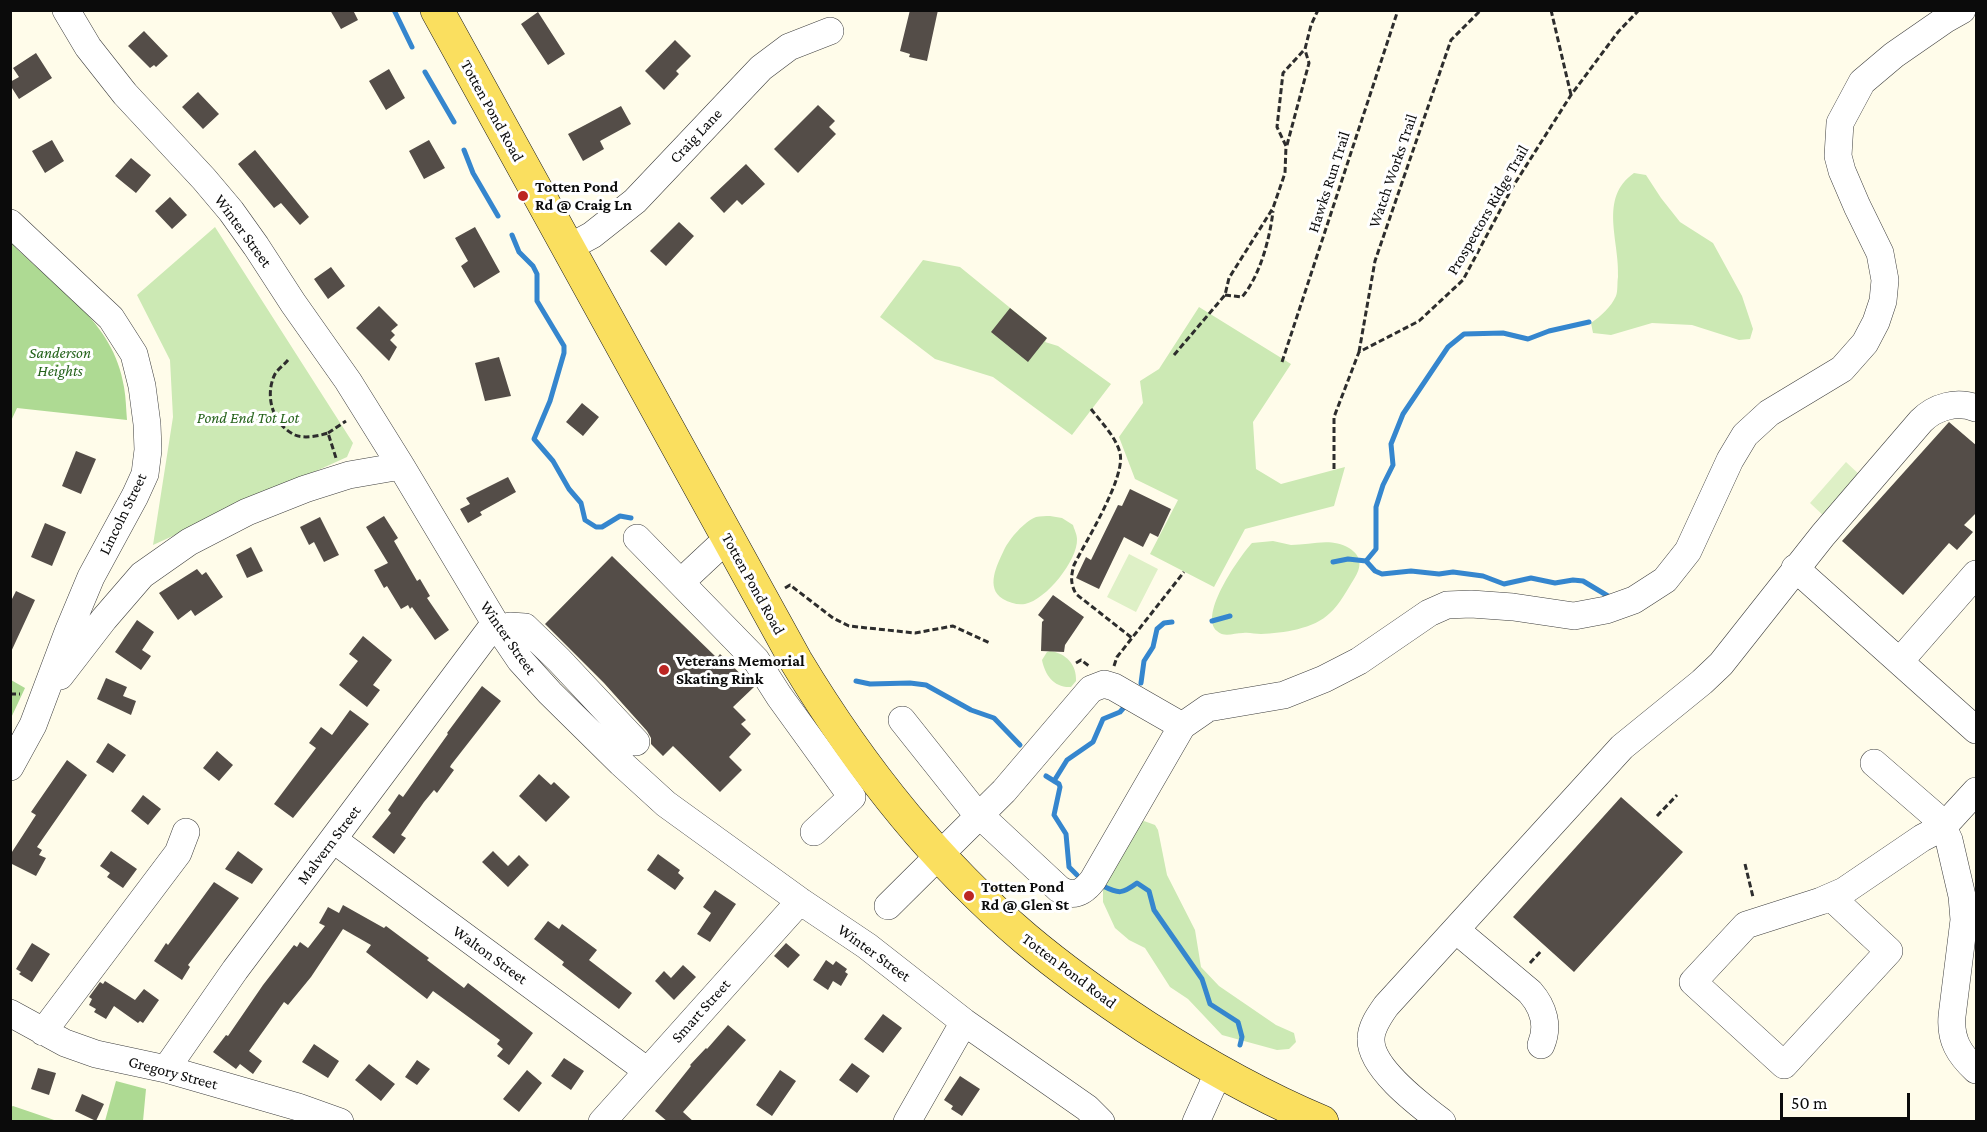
<!DOCTYPE html>
<html>
<head>
<meta charset="utf-8">
<style>
	body { margin:0 }
	#map { position:relative; width:1987px; height:1132px; overflow:hidden; background:#fffcea; font-family:"Crimson Pro",serif }
	canvas { display:block }
	.frame { position:absolute; inset:0; border:12px solid #0b0b0b; pointer-events:none }
	.scale { position:absolute; left:1780px; top:1093px; width:130px; height:27px; box-sizing:border-box; border:3px solid #0b0b0b; border-top:0; padding-left:8px; font-size:18px; line-height:21px; white-space:nowrap; color:#0b0b0b; -webkit-text-stroke:4px #fff; paint-order:stroke }
</style>
</head>
<body>
<div id="map">
<canvas width="1987" height="1132"></canvas>
<div class="frame"></div>
<div class="scale">50 m</div>
</div>
<script>
const context = document.querySelector('canvas').getContext('2d');
context.lineJoin = 'round';
function fillPath(path, color) {
  context.fillStyle = color;
  context.fill(path, 'evenodd');
}
function stroke(path, color, width, dash) {
  context.strokeStyle = color;
  context.lineWidth = width;
  context.lineCap = dash ? 'butt' : 'round';
  context.setLineDash(dash || []);
  context.stroke(path);
}
function drawText(font, color, halo, rows, align = 'center') {
  context.font = font + ' "Crimson Pro",serif';
  context.lineWidth = 6;
  context.setLineDash([]);
  context.textBaseline = 'middle';
  context.strokeStyle = halo;
  context.fillStyle = color;
  for (const [text, x, y, turn = 0] of rows) {
    context.save();
    context.translate(x, y);
    context.rotate((+turn || 0) * Math.PI / 180);
    context.textAlign = isNaN(turn) ? turn : align;
    if (halo) context.strokeText(text, 0, 0);
    context.fillText(text, 0, 0);
    context.restore();
  }
}
fillPath(new Path2D(`
	M1634 173 1646 175 1661 198 1680 222 1713 243 1742 296 1753 329 1750 339 1739 340 1692 325 1652 323 1611 335 1593 333 1591 323C1601 316 1611 307 1616 296 1618 291 1617 283 1618 277 1620 241 1598 198 1634 173Z
	M215 227 353 443 347 457 153 545 173 417 170 360 137 295Z
	M923 260 960 267 1047 338 1045 342 1058 346 1111 384 1072 435 993 377 935 359 880 317Z
	M1199 307 1291 364 1253 422 1256 469 1281 484 1345 467 1334 506 1245 529 1214 587 1150 554 1178 500 1135 479 1119 437 1143 403 1140 381 1159 369Z
	M1050 516 1062 518 1073 525C1074 529 1077 534 1077 539 1078 560 1046 600 1025 604 1017 605 1010 603 1003 599 985 588 997 565 1004 550 1010 538 1024 522 1036 517 1040 516 1046 516 1050 516Z
	M1273 541C1279 542 1285 544 1291 545 1310 545 1331 537 1349 548 1362 556 1362 567 1354 579 1347 590 1340 604 1330 613 1314 629 1283 633 1261 634 1255 634 1249 632 1243 633 1234 633 1224 638 1217 631 1198 615 1240 556 1252 543Z
	M1050 651C1066 653 1077 665 1076 681L1071 687C1054 688 1045 675 1042 660L1047 652Z
	M1144 821 1155 825 1158 830 1167 875 1195 930 1201 967 1219 986 1276 1025 1294 1033 1296 1042 1289 1049 1277 1050 1222 1035 1188 999 1170 987 1145 948 1129 940 1115 928 1103 902V886L1139 822Z`), '#cce9b4');
fillPath(new Path2D(`
	M11 243C54 287 114 320 124 387 126 398 126 409 127 420L17 408 11 421Z
	M11 680 25 688 11 718Z
	M116 1081 146 1089 143 1121H105Z
	M13 1106 57 1121H11V1107Z`), '#aeda93');
fillPath(new Path2D(`
	M1846 462 1863 478 1827 519 1810 503Z
	M1129 554 1158 569 1136 612 1107 597Z`), '#def0c6');
stroke(new Path2D(`
	M394 10 412 47
	M425 72 454 122
	M464 150 473 173 498 216
	M512 235 519 252 533 266 537 274V301L564 346V353L550 401 534 439 553 461 569 489 581 503 585 520 596 527H602L620 516 631 518
	M1366 561 1375 571 1382 574 1411 571 1439 574 1453 572 1483 576 1504 584 1531 578 1555 583 1573 580 1583 581 1608 596
	M1333 562 1348 559 1366 561 1376 549V507L1383 485 1393 465 1391 444 1403 414 1448 347 1464 334 1503 333 1528 339 1549 331 1589 322
	M1212 621 1230 616
	M856 681 870 684 910 683 926 685 971 710 994 718 1020 745
	M1141 683 1144 661 1153 647 1157 629 1164 623 1172 622
	M1046 776 1059 784 1060 787 1054 815 1066 834 1069 867 1077 875
	M1054 781 1067 760 1093 742 1103 719 1120 712 1126 705
	M1103 886C1119 894 1122 894 1137 883L1149 891 1154 910 1202 979 1210 1004 1238 1022 1242 1037 1240 1045`), '#3586ce', 5);
fillPath(new Path2D(`
	M330 10H353L358 20 341 29Z
	M910 10H938L927 61 909 57 910 54 900 51Z
	M538 12 565 54 548 65 521 24Z
	M144 31 168 56 156 67 154 65 150 68 128 46Z
	M675 40 691 56 676 71 679 74 664 90 645 71Z
	M36 53 52 78 19 99 10 85V82L19 77 13 68Z
	M389 69 405 98 386 110 369 81Z
	M198 92 219 114 203 129 182 107Z
	M818 105 835 121 829 127 836 134 798 173 774 149Z
	M621 106 631 124 600 141 604 149 583 161 568 134Z
	M52 140 64 161 45 173 32 151Z
	M429 140 445 168 424 179 409 151Z
	M255 150 309 217 300 225 281 203 274 208 238 164Z
	M131 158 151 175 136 193 115 176Z
	M746 164 765 184 742 205 737 200 724 213 710 198Z
	M170 197 187 215 172 229 155 211Z
	M679 222 694 236 666 266 650 251Z
	M475 227 500 272 474 288 461 266 468 261 455 238Z
	M331 267 345 286 328 299 314 279Z
	M379 306 398 325 391 331 395 335 390 340 397 347 389 361 356 328Z
	M1010 308 1047 338 1028 362 991 332Z
	M499 357 511 396 485 401 475 363Z
	M582 403 599 417 583 436 566 422Z
	M1949 422 1977 446V512L1964 525 1973 532 1957 550 1949 543 1903 595 1842 541Z
	M76 451 96 459 81 494 62 486Z
	M508 477 516 492 480 512 482 515 468 523 460 509 470 504 466 498Z
	M1130 489 1171 509 1158 537 1150 533 1143 547 1124 537 1099 589 1076 578 1086 557 1091 560 1118 505 1122 506Z
	M384 516 398 538 394 541 417 581 420 579 430 596 427 598 449 630 435 640 412 607 410 609 408 605 401 609 387 586 384 588 374 570 388 563 366 527Z
	M320 517 339 555 324 562 314 542 309 545 300 527Z
	M45 523 66 532 52 566 31 557Z
	M251 547 263 571 247 578 236 555Z
	M612 556 717 658 720 654 754 687 733 707 746 720 741 724 751 734 729 757 742 770 720 792 673 746 663 756 651 744V738L647 731 604 683 545 624Z
	M197 569 202 575 206 572 223 597 195 616 191 610 178 620 159 593Z
	M16 591 35 600 10 654V603Z
	M1053 595 1084 617 1065 645 1064 652 1041 651 1042 622 1044 620 1038 615Z
	M137 620 154 632 142 650 151 656 141 670 115 652Z
	M363 636 392 660 373 685 380 690 367 707 339 685 358 661 349 654Z
	M106 678 127 687 123 696 136 701 131 715 97 699Z
	M482 686 501 701 451 765 450 767 454 770 437 793 434 790 424 802 401 835 406 838 394 854 372 837 391 813 388 810 399 794 403 797 448 734 447 733Z
	M350 710 369 724 293 818 274 804 316 748 309 743 321 727 332 735Z
	M108 743 126 755 113 773 96 762Z
	M217 751 233 765 219 781 203 768Z
	M67 760 87 775 37 847 42 850 39 855 46 858 36 876 10 863V855L36 815 31 812Z
	M539 774 551 785 554 782 570 797 546 822 519 796Z
	M143 795 161 809 148 825 131 811Z
	M1621 797 1683 852 1574 972 1513 917Z
	M111 851 137 869 123 888 107 877 110 873 100 866Z
	M238 851 263 869 252 884 225 869Z
	M493 851 508 866 519 855 529 865 508 887 482 862Z
	M658 854 680 870 678 873 684 878 675 890 647 870Z
	M214 882 239 898 188 965 190 967 182 980 154 961 166 943 168 945Z
	M715 890 736 904 710 942 697 934 711 913 703 907Z
	M343 905 384 928 386 926 429 958 427 960 464 988 468 983 533 1033 509 1065 497 1056 503 1049 497 1044 500 1040 433 991 427 999 366 952 371 945 343 929 311 977 288 1005 284 1002 249 1051 262 1061 253 1074 240 1064 236 1069 213 1052 226 1035 228 1036 263 985 294 945 297 947 300 942 308 948 325 926 319 923 328 907 339 913Z
	M548 921 559 929 562 924 597 950 589 960 632 993 619 1009 562 965 564 962 534 939Z
	M32 943 50 954 32 982 19 974 21 972 16 969Z
	M786 943 800 955 788 968 774 956Z
	M826 960 833 965 836 961 847 969 845 972 848 974 841 986 833 981 828 990 813 980Z
	M683 965 696 977 674 1000 655 981 664 971 671 978Z
	M105 981 135 1000 144 989 159 1000 143 1023 140 1021 138 1023 114 1006 106 1019 94 1012 96 1009 89 1005 92 999 89 997 100 982 103 984Z
	M883 1014 902 1028 883 1053 864 1039Z
	M728 1025 746 1040 683 1112 694 1122H668L655 1111 691 1066 690 1065 706 1048 707 1049Z
	M314 1044 339 1061 328 1078 302 1062Z
	M564 1058 584 1071 571 1090 551 1076Z
	M417 1060 430 1069 417 1085 405 1077Z
	M852 1063 870 1076 857 1093 839 1080Z
	M369 1064 395 1084 381 1101 355 1080Z
	M38 1068 56 1073 49 1095 31 1089Z
	M527 1070 542 1083 519 1112 503 1099Z
	M780 1070 796 1081 772 1116 756 1105Z
	M960 1076 980 1089 962 1116 951 1109 953 1106 944 1100Z
	M82 1094 104 1104 96 1121 75 1111Z`), '#544d48');
const minor = new Path2D(`
	M66 10 88 47 125 94 204 179 231 211 256 246 293 303 348 381 401 466 495 623 520 660 550 693 621 763 666 804 800 901 867 946 964 1022 1087 1108 1101 1122
	M10 223 111 318 134 354 142 386 147 424 148 450 145 474 135 496 91 577 68 632 33 725 10 767
	M568 248 592 235 635 201 761 68 789 47 830 31
	M637 538 756 660 779 696 852 797 814 832
	M1795 568 1976 730
	M681 582 728 538
	M499 629 510 626 525 627 559 660 636 742
	M1900 661 1976 574
	M60 676 104 619 142 575 189 542 247 512 305 489 349 475 401 466
	M902 720 972 808 1059 889C1074 898 1083 893 1093 880L1182 726 1208 708 1284 695 1324 679 1359 661 1429 613 1447 605 1471 604 1513 607 1574 616 1606 610 1634 600 1665 580 1688 551 1730 460 1745 435 1769 413 1842 369 1865 343 1876 322 1883 301 1885 280 1880 253 1857 206 1842 171 1838 156 1840 123 1862 82 1894 55 1946 19 1962 10
	M1874 763 1934 815 1943 827 1949 840 1962 896 1964 920 1952 1016C1950 1040 1959 1054 1976 1070
	M334 840 646 1070
	M1832 898 1889 951 1784 1065 1693 982 1746 925 1821 901 1844 891 1922 838 1943 827 1976 791
	M888 906 1004 791 1091 689 1104 684 1114 687 1182 726
	M1456 930 1530 992C1544 1008 1549 1026 1541 1045
	M10 1013 65 1043 96 1054 166 1069 298 1107 340 1122
	M43 1032 178 853 186 832
	M166 1069 235 970 495 623
	M602 1122 800 901
	M907 1122 964 1022
	M1196 1122 1219 1071
	M1442 1122C1420 1105 1370 1068 1371 1039 1371 1027 1379 1016 1386 1006L1622 747 1702 682 1721 664 1823 535 1921 421C1936 406 1957 401 1976 408`);
const major = new Path2D(`
	M437 10 796 661C858 764 934 861 1026 939 1064 971 1105 1000 1146 1027 1202 1063 1260 1096 1322 1122`);
stroke(minor, '#3e3e3e', 28);
stroke(major, '#1c1c1c', 34);
stroke(new Path2D(`
	M1551 10 1571 95
	M1287 145 1309 63 1305 50
	M1225 295 1242 297C1260 276 1270 238 1273 211
	M1359 352 1375 261 1451 40 1481 10
	M1174 355 1225 295 1229 278 1273 208 1285 173 1286 146 1277 127 1283 73 1305 49 1311 25 1318 10
	M288 360C284 365 278 369 275 374 264 396 273 425 295 435 304 439 319 436 328 433L336 458
	M1282 362 1398 10
	M1091 409C1101 422 1116 437 1120 453 1126 477 1086 541 1074 565 1071 576 1070 583 1076 594L1132 638
	M328 433 346 421
	M1334 469V417L1359 352 1419 321 1463 280 1512 188 1571 95 1618 32 1639 10
	M785 588 790 585 833 618 849 626 915 633 953 626 990 643
	M1076 663 1081 660 1089 666
	M1114 666 1117 657 1184 572
	M10 694H20
	M1657 816 1677 795
	M1745 864 1753 897
	M1530 963 1541 951`), '#2d2d2d', 3, [6, 3]);
stroke(minor, '#fff', 27);
stroke(major, '#fadf5f', 33);
for (const [x, y, r, color] of [
	[523,196,6,"#bc2623"],
	[664,670,6,"#bc2623"],
	[969,896,6,"#bc2623"]
]) {
  const dot = new Path2D();
  dot.arc(x, y, r, 0, 2 * Math.PI);
  context.fillStyle = color;
  context.fill(dot);
  stroke(dot, '#fff', 2);
}
drawText('16px', '#0b0b0b', '#fff', [
	["Totten Pond Road",492,111,61],
	["Craig Lane",696,136,-47],
	["Watch Works Trail",1393,171,-71],
	["Hawks Run Trail",1329,182,-72],
	["Prospectors Ridge Trail",1488,210,-60],
	["Winter Street",243,231,54],
	["Lincoln Street",123,514,-64],
	["Totten Pond Road",753,584,61],
	["Winter Street",508,638,55],
	["Malvern Street",329,845,-53],
	["Winter Street",874,953,36],
	["Walton Street",490,955,36],
	["Totten Pond Road",1069,971,37],
	["Smart Street",701,1011,-48],
	["Gregory Street",173,1073,15]
]);
drawText('bold 16px', '#0b0b0b', '#fff', [
	["Totten Pond",535,187],
	["Rd @ Craig Ln",535,205],
	["Veterans Memorial",676,661],
	["Skating Rink",676,679],
	["Totten Pond",981,887],
	["Rd @ Glen St",981,905]
], 'left');
drawText('italic 16px', '#26631c', '#fff', [
	["Sanderson",60,353],
	["Heights",60,371],
	["Pond End Tot Lot",248,418]
]);
</script>
</body>
</html>
